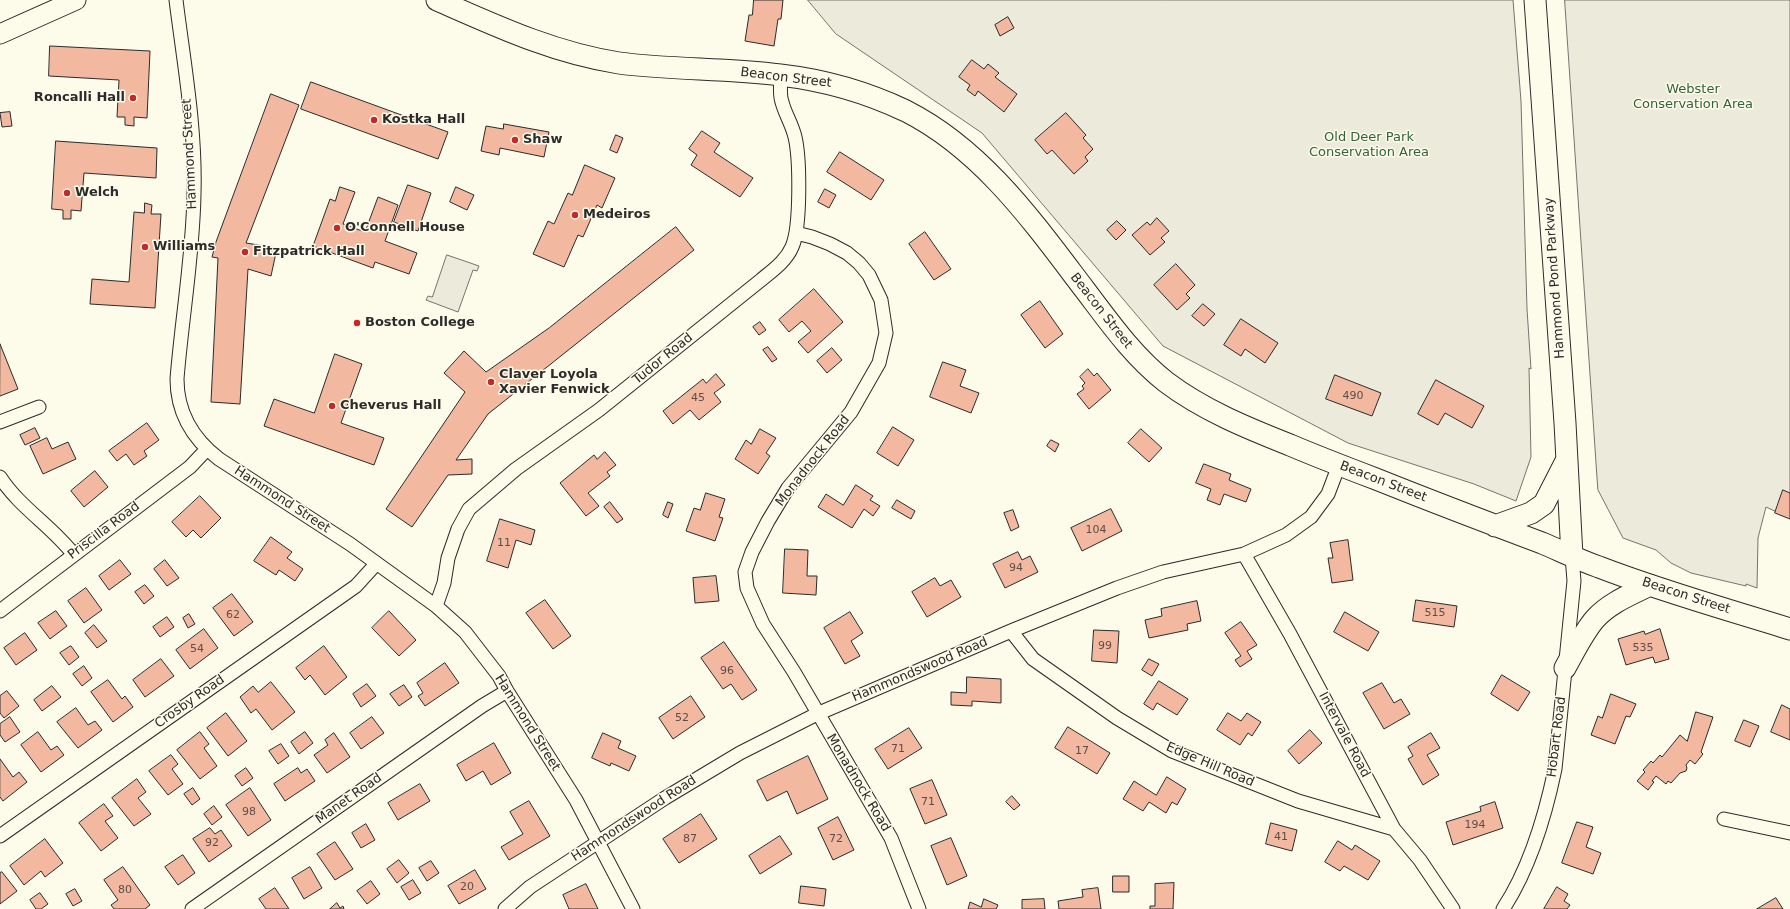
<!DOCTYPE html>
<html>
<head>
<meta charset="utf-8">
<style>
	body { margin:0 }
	canvas { display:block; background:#fdfbea }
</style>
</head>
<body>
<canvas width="1790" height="909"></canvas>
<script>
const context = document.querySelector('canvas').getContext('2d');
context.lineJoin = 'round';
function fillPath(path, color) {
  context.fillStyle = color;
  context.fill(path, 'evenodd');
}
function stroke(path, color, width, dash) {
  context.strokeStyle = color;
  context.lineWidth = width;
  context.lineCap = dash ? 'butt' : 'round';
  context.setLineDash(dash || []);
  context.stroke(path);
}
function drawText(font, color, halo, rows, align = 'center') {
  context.font = font + ' "DejaVu Sans",sans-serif';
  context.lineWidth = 3;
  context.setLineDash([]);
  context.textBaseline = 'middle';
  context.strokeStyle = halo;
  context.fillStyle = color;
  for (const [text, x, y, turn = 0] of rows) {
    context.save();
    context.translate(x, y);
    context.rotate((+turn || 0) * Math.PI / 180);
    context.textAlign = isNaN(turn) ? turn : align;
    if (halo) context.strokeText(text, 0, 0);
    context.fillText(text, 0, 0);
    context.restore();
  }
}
const green = new Path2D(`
	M808 0H1513L1521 101 1527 309 1531 369 1529 368 1531 457 1516 501 1474 484 1348 443 1163 346 982 133 836 34Z
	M1565 0H1790V518L1766 507 1758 538 1757 588 1746 584V586L1691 573 1671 563 1656 550 1623 538 1598 490Z
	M447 255 479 266 477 271 473 270 458 312 426 300 428 296 432 297Z`);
fillPath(green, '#ecebdb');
stroke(green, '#74746e', 1);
const building = new Path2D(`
	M754 0H783L781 19H778L774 46 745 41 749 15H752Z
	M1008 17 1014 28 1000 36 995 25Z
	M50 46 150 51 147 118 134 117V126L125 125V117H117L119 80 49 76Z
	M972 60 984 69 988 64 999 73 995 77 1017 94 1004 112 978 91 975 96 967 90 970 85 959 77Z
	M311 82 448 132 438 159 301 109Z
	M271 94 299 105 246 243 277 248 271 276 248 269 240 404 211 402 218 258 212 257 216 242Z
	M10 112 12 126 2 127 0 113Z
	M1066 113 1086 135 1083 138 1093 149 1085 157 1088 161 1074 174 1052 150 1047 154 1035 140Z
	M504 124 549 132 544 157 500 148 499 155 481 151 486 126 503 129Z
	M702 131 720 143 714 152 753 178 740 197 691 165 697 155 689 149Z
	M616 135 623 138 617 153 610 150Z
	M56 141 157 148 156 178 84 173 81 211 71 210V219H63V210L52 209Z
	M840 152 884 180 871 200 827 172Z
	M585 165 615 178 602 208 597 205 583 237 578 235 564 267 533 254 548 221 554 224 568 193 572 195Z
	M408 185 431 193 418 231 394 222Z
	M340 187 355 192 343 224 365 232 378 197 398 205 385 241 417 253 409 274 375 262 373 268 313 246 330 199 335 201Z
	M456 187 474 195 467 210 450 202Z
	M825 189 836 195 829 208 818 202Z
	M145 203 152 205 151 214H161L155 308 90 304 92 279 129 282 134 212 144 213Z
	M1157 218 1169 231 1161 238 1165 242 1150 255 1132 235 1147 222 1150 225Z
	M1117 221 1126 230 1116 240 1107 230Z
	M676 227 694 250 488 414 456 460 472 459V474L448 475 412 527 386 509 465 392 444 373 464 351 486 372 549 328Z
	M925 232 951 269 934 280 909 244Z
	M1176 264 1195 285 1186 294 1190 298 1177 310 1154 285Z
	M814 289 843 322 808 353 798 342 811 331 802 321 789 332 779 320Z
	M1040 301 1063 334 1045 348 1021 315Z
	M1203 304 1215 314 1204 326 1192 316Z
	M1241 319 1278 343 1265 363 1245 349 1241 356 1224 345Z
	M760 322 766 330 759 335 753 327Z
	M0 344 18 389 0 396Z
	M768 347 777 359 772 362 763 350Z
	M832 348 842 360 827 373 817 361Z
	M335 354 362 364 341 423 384 438 374 465 264 426 274 399 314 413Z
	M943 362 966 370 960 386 979 393 971 413 930 397Z
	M1088 369 1094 376 1097 373 1111 390 1089 409 1077 394 1084 389 1082 386 1085 383 1080 377Z
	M716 374 725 385 714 393 721 402 699 420 690 410 673 424 663 411 703 379 706 383Z
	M1335 375 1381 393 1372 416 1326 399Z
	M1436 380 1484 406 1472 428 1445 413 1438 425 1418 414Z
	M147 423 159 440 144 451 147 456 134 465 126 454 117 461 109 451Z
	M893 427 914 440 898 466 877 453Z
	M35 428 40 438 25 445 20 435Z
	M760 429 776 438 766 453 770 456 758 474 735 459 746 440 751 444Z
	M1141 429 1162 448 1149 462 1128 443Z
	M47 438 52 449 68 442 76 459 43 474 30 446Z
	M1051 440 1059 444 1055 452 1047 446Z
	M605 452 616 465 607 472 610 476 588 493 599 506 586 516 560 483 594 455 597 459Z
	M1204 464 1231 474 1229 480 1251 489 1246 502 1224 494 1220 505 1207 500 1211 489 1196 483Z
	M95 471 108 487 84 507 71 491Z
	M856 485 873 496 870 500 880 506 873 516 864 509 852 528 818 507 826 494 843 505Z
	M1783 490 1790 493V519L1775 513Z
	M706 493 725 499 719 517 723 518 715 541 686 531 694 508 700 510Z
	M200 496 221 518 201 538 193 530 186 537 172 522Z
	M897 500 915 511 911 519 892 508Z
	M610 502 623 519 617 523 604 507Z
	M668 502 673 504 668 518 663 515Z
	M1111 509 1122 531 1082 551 1071 528Z
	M1013 510 1019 527 1011 531 1004 513Z
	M500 519 535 530 531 545 516 540 508 568 487 561Z
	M271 537 292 552 287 558 303 569 295 581 279 570 276 575 254 561Z
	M1348 540 1353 580 1332 583 1328 558H1333L1330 543Z
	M785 549 808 550 807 576H817L816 595 783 593Z
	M1018 552 1022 560 1030 556 1038 572 1005 588 993 564Z
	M120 560 131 574 109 590 99 576Z
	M165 560 179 578 167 586 154 569Z
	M716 576 719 601 695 603 693 578Z
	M935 578 940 586 951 580 961 597 927 617 912 592Z
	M145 585 154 596 144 604 135 592Z
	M86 588 102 610 84 623 68 601Z
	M232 594 253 622 234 636 213 608Z
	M545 600 571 636 553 649 526 613Z
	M1416 600 1457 606 1454 627 1413 621Z
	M1197 601 1201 621 1187 624 1188 630 1149 638 1145 620 1162 616 1161 609Z
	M56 611 67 626 50 639 38 623Z
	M389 611 416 640 399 656 372 628Z
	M850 612 863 633 851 641 860 656 845 664 824 628Z
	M1345 612 1379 632 1368 651 1334 632Z
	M189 614 195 624 188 628 183 618Z
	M167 617 174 627 160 637 153 627Z
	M1241 622 1257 645 1247 651 1252 659 1240 667 1235 660 1241 656 1225 633Z
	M94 625 107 641 97 648 85 633Z
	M204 629 218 648 190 669 176 650Z
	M1660 629 1669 659 1655 663 1653 657 1626 665 1618 639 1644 631 1645 634Z
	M1094 630 1119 631 1117 663 1092 661Z
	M25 633 37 650 16 665 4 648Z
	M724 642 757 690 742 700 731 684 723 689 701 658Z
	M71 646 79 657 69 665 60 653Z
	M324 646 347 677 325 695 310 675 305 680 296 668Z
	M161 659 174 676 145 697 133 680Z
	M1149 659 1159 664 1152 676 1142 670Z
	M445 663 459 683 425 706 418 696 423 693 417 683Z
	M84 666 92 678 82 686 73 674Z
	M1502 675 1530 692 1518 711 1491 694Z
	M967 677 1001 679V703L972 701V706L951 705V692L966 693Z
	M108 680 122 699 125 696 133 707 113 722 91 692Z
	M1159 681 1188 699 1177 715 1157 703 1153 710 1144 704Z
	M271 682 295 712 272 730 256 709 251 713 240 697 253 686 258 692Z
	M1382 683 1394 703 1401 699 1410 714 1384 729 1363 693Z
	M367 684 376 696 361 707 353 694Z
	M404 685 412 697 399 706 390 694Z
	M52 686 61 697 42 711 34 700Z
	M7 691 19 706 4 718 0 713V696Z
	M1611 694 1636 704 1630 717 1626 716 1615 744 1591 735 1598 716 1602 718Z
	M691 696 705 717 673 739 659 718Z
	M1782 705 1790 709V740L1771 732Z
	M76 708 88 725 95 721 102 730 78 748 57 722Z
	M1696 712 1713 717 1701 752 1703 754 1695 764 1690 760 1686 765 1687 768 1686 771 1680 773 1671 783 1668 781 1666 784 1656 776 1652 781 1654 782 1648 790 1637 781 1645 772 1643 770 1651 761 1653 763 1660 755 1662 757 1680 735 1687 741Z
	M226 713 247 741 228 756 207 728Z
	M1228 713 1241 721 1247 713 1261 722 1252 736 1248 733 1240 745 1217 730Z
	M10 717 20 732 5 742 0 735V724Z
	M372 717 384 733 361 749 350 733Z
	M1744 720 1759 726 1750 747 1735 741Z
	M1068 727 1110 753 1097 774 1055 748Z
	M909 728 922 748 888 769 875 749Z
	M1310 730 1322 743 1299 764 1288 751Z
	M38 732 51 750 57 746 64 755 41 772 21 745Z
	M200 732 209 744 204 748 217 766 200 779 177 750Z
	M305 732 313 743 299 754 291 742Z
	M334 733 350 757 327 773 314 755 328 745 325 740Z
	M603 733 621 741 618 748 636 756 629 771 611 763 610 766 592 758Z
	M1431 733 1440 748 1427 755 1439 775 1423 785 1408 759 1413 756 1408 747Z
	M494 743 511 773 491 785 483 771 466 781 457 765Z
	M281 744 289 756 278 764 269 751Z
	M171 755 178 764 172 769 183 784 168 795 149 771Z
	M808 756 828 799 797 814 787 791 767 801 757 781Z
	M0 759 13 777 19 772 27 782 3 801 0 797Z
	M246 768 253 778 242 786 235 776Z
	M298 768 301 773 307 769 315 781 285 801 274 784Z
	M1167 777 1186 789 1177 805 1172 802 1166 813 1149 802 1143 811 1123 799 1134 781 1156 795Z
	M137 779 146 792 138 798 151 814 134 826 112 798Z
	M932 780 947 815 925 824 910 789Z
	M420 784 430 801 398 820 388 803Z
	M193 788 200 799 192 805 184 794Z
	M250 788 271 820 248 836 226 805Z
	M1012 796 1020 805 1014 810 1006 802Z
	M529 801 550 836 509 860 501 847 523 834 510 812Z
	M1495 802 1503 828 1453 845 1446 822 1481 811 1480 807Z
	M104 804 113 816 105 821 118 838 101 851 79 823Z
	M214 806 222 817 212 825 204 814Z
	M701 814 717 839 679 863 663 839Z
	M838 817 854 850 833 860 818 828Z
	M1577 822 1593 827 1586 847 1601 853 1593 874 1562 863Z
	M1271 823 1297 830 1292 851 1266 844Z
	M366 824 375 840 361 848 352 833Z
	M210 828 215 834 221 830 232 846 209 862 193 839Z
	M780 836 792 854 760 874 749 856Z
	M951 838 967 876 947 885 931 846Z
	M45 839 63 863 45 877 41 871 24 885 10 866Z
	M1338 841 1352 850 1355 845 1380 861 1368 880 1344 866 1340 871 1325 862Z
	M335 842 353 869 335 880 317 854Z
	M183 855 195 873 178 885 165 867Z
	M399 860 409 873 397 883 387 869Z
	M431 861 439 873 427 881 419 868Z
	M123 867 150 905 145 909H114L111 905 118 900 104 880Z
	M310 867 322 888 304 899 292 878Z
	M475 870 486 889 459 904 448 886Z
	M2 872 17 891 0 904V873Z
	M1113 876H1129V892H1113Z
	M413 880 421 893 409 900 401 887Z
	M371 881 380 894 367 904 357 891Z
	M1174 883 1173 909H1150V906H1155V884Z
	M586 884 598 909H569L563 895Z
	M801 886 826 889 824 906 799 903Z
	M1557 887 1568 894 1564 901 1570 905 1567 909H1544Z
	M275 888 289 909H266L259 899Z
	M1098 888 1101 909H1059L1058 901 1083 897 1082 890Z
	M75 889 82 901 73 906 66 894Z
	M40 893 48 904 41 909H36L30 900Z
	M1776 898 1783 909H1757Z
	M984 899 998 905 996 909H968L970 902 981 907Z
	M1044 899 1045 909H1022V900Z
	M337 903 340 908 343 906 344 909H330Z`);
fillPath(building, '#f2b8a0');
stroke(building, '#2b2b2b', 1);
const street = new Path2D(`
	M176 0C184 64 196 129 194 194 193 256 182 317 177 379 177 412 193 439 219 459L350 544 436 606 465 632 499 676 507 691 576 800 633 909
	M796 233 812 237 830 244 847 253 859 263 869 275 881 300 886 333 879 363 851 412 788 488 768 521 752 552 745 572 747 588 763 624 794 672 891 838 919 909
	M0 422 39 407
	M0 477C20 508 52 526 74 555
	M1244 554 1290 634 1394 829 1420 860 1453 909
	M436 606 444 583 448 558 458 529 469 509 516 469 599 410 761 280C773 270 786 261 792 247 801 227 800 158 795 137 792 124 785 114 782 102 779 94 781 83 781 75
	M0 611 190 467 207 449
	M1011 631 1033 659 1117 718 1172 751 1298 801 1394 829
	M1724 819 1790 833
	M0 836 356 586 376 564
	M192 909 482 706 507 691
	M505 909 530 887 665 798 740 753 817 714 1011 631 1117 588 1163 572 1244 554 1286 535 1311 517 1328 494 1339 465
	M1503 909C1530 868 1545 817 1555 769L1574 581 1572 556`);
const secondary = new Path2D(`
	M0 34 76 0`);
const primary = new Path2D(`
	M437 0C496 26 554 53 619 63 672 70 727 68 780 75 824 80 866 92 906 111 983 150 1034 223 1085 290 1110 323 1133 356 1166 382 1203 410 1247 428 1290 445 1318 457 1347 468 1376 479 1431 501 1486 522 1542 543 1561 551 1579 560 1599 567 1661 591 1726 609 1790 629
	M1535 0 1565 423 1572 556
	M1495 526 1531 513 1544 504 1566 461
	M1565 668C1574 652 1583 633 1595 619 1609 603 1632 594 1650 585`);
stroke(street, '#2b2b2b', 15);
stroke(secondary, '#2b2b2b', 21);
stroke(primary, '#2b2b2b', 23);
stroke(street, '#fdfbea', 13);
stroke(secondary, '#fdfbea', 19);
stroke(primary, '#fdfbea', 21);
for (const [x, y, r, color] of [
	[133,98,4,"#c62828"],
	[374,120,4,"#c62828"],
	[515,140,4,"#c62828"],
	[67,193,4,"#c62828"],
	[575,215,4,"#c62828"],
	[337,228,4,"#c62828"],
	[145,247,4,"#c62828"],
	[245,252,4,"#c62828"],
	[357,323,4,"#c62828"],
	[491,382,4,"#c62828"],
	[332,406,4,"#c62828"]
]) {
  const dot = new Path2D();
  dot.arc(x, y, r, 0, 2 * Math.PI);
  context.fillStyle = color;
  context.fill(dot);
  stroke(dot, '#fdfbea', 1.5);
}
drawText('11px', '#5d4e48', null, [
	["490",1353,396],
	["45",698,398],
	["104",1096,530],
	["11",504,543],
	["94",1016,568],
	["515",1435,613],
	["62",233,615],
	["99",1105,646],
	["535",1643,648],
	["54",197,649],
	["96",727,671],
	["52",682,718],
	["71",898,749],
	["17",1082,751],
	["71",928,802],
	["98",249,812],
	["194",1475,825],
	["41",1281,837],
	["87",690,839],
	["72",836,839],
	["92",212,843],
	["20",467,887],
	["80",125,890]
]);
drawText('13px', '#2b2b2b', '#fdfbea', [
	["Beacon Street",786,78,7],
	["Hammond Street",190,154,-93],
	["Hammond Pond Parkway",1555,278,-94],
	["Beacon Street",1101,311,52],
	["Tudor Road",663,359,-39],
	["Monadnock Road",813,461,-52],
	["Beacon Street",1383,482,21],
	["Hammond Street",282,500,33],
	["Priscilla Road",104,531,-37],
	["Beacon Street",1686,596,18],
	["Hammondswood Road",920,670,-23],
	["Crosby Road",190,702,-35],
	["Hammond Street",527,723,58],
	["Intervale Road",1344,735,62],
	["Hobart Road",1557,737,-83],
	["Edge Hill Road",1210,765,23],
	["Monadnock Road",858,783,59],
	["Manet Road",349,799,-35],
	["Hammondswood Road",634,819,-33]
]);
drawText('13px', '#34623c', '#fdfbea', [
	["Webster",1693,90],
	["Conservation Area",1693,105],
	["Old Deer Park",1369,138],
	["Conservation Area",1369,153]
]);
drawText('bold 13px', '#2b2b2b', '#fdfbea', [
	["Roncalli Hall",125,98,"right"],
	["Kostka Hall",382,120],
	["Shaw",523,140],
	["Welch",75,193],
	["Medeiros",583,215],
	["O'Connell House",345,228],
	["Williams",153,247],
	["Fitzpatrick Hall",253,252],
	["Boston College",365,323],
	["Claver Loyola",499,375],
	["Xavier Fenwick",499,390],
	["Cheverus Hall",340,406]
], 'left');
</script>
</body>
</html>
